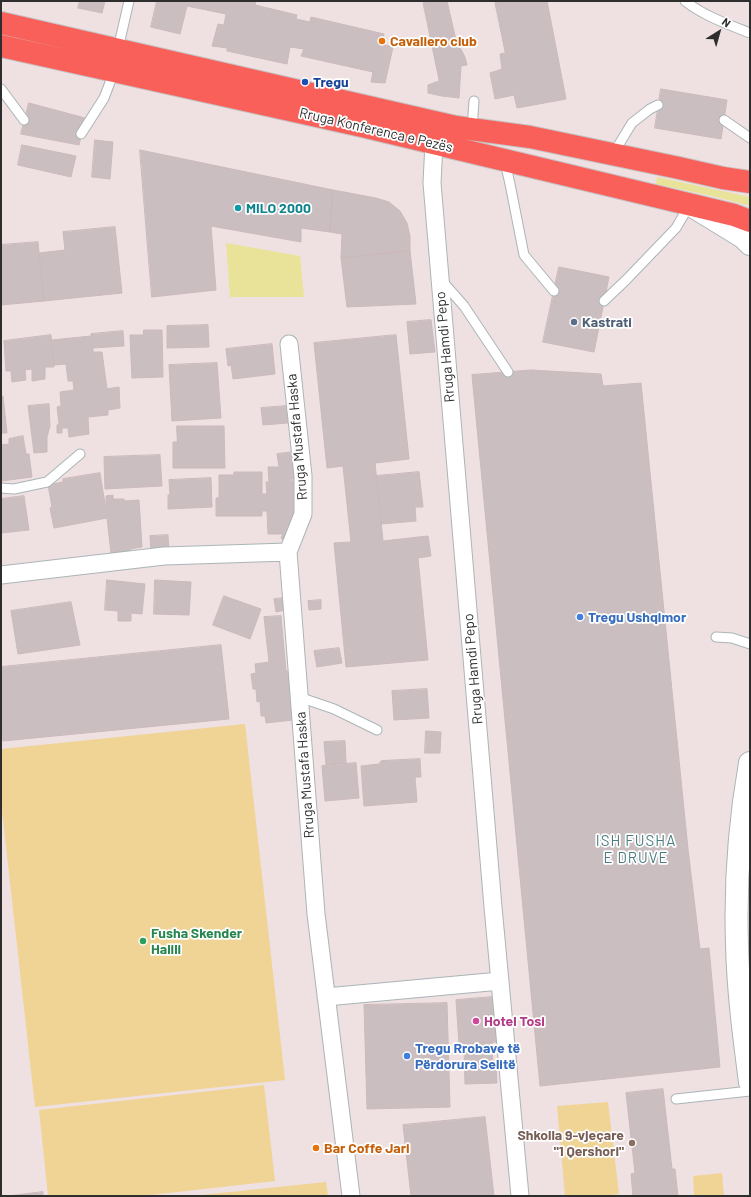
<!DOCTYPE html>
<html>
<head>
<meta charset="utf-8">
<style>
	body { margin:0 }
	#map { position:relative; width:751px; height:1197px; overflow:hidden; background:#efe0e2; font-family:Barlow,sans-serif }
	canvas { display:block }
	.frame { position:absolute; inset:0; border:2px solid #2e2e2e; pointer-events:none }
	.north { position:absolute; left:699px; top:12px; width:40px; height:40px; -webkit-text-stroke:3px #fff; paint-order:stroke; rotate:37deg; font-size:11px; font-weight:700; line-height:16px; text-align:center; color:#2e2e2e }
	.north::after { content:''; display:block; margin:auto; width:14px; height:18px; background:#2e2e2e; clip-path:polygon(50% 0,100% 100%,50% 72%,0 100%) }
</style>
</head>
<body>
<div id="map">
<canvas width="751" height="1197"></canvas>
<div class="frame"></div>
<div class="north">N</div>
</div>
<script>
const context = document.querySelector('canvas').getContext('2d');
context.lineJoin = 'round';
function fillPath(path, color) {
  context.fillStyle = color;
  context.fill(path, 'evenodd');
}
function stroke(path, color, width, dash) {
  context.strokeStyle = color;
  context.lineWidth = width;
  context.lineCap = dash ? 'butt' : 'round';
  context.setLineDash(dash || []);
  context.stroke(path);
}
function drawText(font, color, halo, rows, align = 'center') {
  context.font = font + ' Barlow,sans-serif';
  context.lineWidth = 3.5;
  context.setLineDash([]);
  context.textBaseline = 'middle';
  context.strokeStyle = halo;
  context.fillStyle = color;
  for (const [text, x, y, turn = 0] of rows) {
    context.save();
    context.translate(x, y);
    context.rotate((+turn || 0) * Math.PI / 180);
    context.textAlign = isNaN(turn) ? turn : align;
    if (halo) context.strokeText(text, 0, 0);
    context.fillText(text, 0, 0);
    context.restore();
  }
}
fillPath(new Path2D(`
	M657 177 750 197V206L712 196 656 184Z
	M226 243 300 256 304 297H230Z`), '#e9e399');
fillPath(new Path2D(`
	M245 724 285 1080 35 1107 1 802V749Z
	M264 1085 275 1181 142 1196H48L39 1110Z
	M608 1102 619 1194 604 1196H565L557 1106Z
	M722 1173 724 1196H694L693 1176Z
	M326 1182 328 1196H191Z`), '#f0d495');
const building = new Path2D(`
	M80 1H105L102 13 78 8Z
	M157 1H256L255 5 297 15 296 19 310 22 311 17 384 34 382 44 393 47 385 83 371 82 373 72 301 56 304 49 290 47 287 64 227 51V48L212 46 218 24 224 25 226 14 187 6 180 34 151 27Z
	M423 1H447L456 40 465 57 467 65 461 66 459 98 442 96 428 93V85L439 81Z
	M495 1H547L566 99 517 108 514 95 495 99 490 73 502 69 500 54 505 53Z
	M661 89 727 100 721 139 655 128Z
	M29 103 85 118 79 145 21 134Z
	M95 140 113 142 110 179 92 177Z
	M22 145 76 156 71 177 18 165Z
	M140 150 333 190 330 232 301 228V242L211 226 216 290 152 297Z
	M333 190 376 198 389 202 400 211 407 223 410 236V251L341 258 342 234 330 232Z
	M115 227 122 293 44 301 39 253 65 250 63 232Z
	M38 242 44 301 1 305V245Z
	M410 251 416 304 347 307 341 258Z
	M559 267 609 277 594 352 543 342Z
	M431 320 435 352 410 354 407 322Z
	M208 325 209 347 167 348V326Z
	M144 330H162L163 377 132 378 130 335H143Z
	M123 331 124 346 93 348V352H102L107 389 119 387 120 408 108 410V415L88 417 89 434 69 437 68 428H62V433H57V425L59 424 57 407 61 406 60 392 74 390 73 381H68L66 364 54 365 52 340 91 336V334Z
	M51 335 54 367H45V379L32 381V369L25 370 26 380 12 382 11 371H6L4 341Z
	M396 335 409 459 375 463 383 541 428 536 431 556 418 558 428 660 346 667 334 543 351 542 343 466 327 468 314 343Z
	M272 344 275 374 233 379 231 365 228 366 226 349Z
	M217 363 221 418 172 421 169 365Z
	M531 370 601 374 603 386 641 383 688 849 700 949 709 948 720 1067 540 1086 472 375Z
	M1 396H3L7 433H1Z
	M49 404 50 426 47 437V452L34 453 28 406Z
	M286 406 288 423 263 425 261 408Z
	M177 426H224L225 468H173V442H177Z
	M23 436 26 454H29L32 477 1 481V445L9 444V439Z
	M293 452 297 479H291V481H296L293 528 291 532 283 540 281 538 283 534H268L267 511H262V516H216V498H219V475H234V472H262V494H267L266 482H269L268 467H279L277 454Z
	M160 455 162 486 105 489 104 457Z
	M419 472 423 507H415L416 521 381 524 376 476Z
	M100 473 106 510V496L113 495V499H124V501L139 500 142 547 130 549 131 550 128 551 111 553 107 518 54 528 50 508 52 507 48 485 63 482V479Z
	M211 478 212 507 168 509V495H170L169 480Z
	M24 496 29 530 1 533V499Z
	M168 535 169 551 151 552 150 536Z
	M107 580 145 584 142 614 131 613V621H118V611L105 610Z
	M155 580 191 582 189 615 154 614Z
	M224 596 261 609 250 639 213 625Z
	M284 598 285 610 276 612 274 599Z
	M321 600V609L309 610 308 601Z
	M71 602 80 645 18 654 11 611Z
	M281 616 286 671H291L293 720 266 723 265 716H261L260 701 257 702 256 689H253L251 674 256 673 255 664 269 662 264 617Z
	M221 645 229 719 3 741 1 719V667Z
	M339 648 342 663 317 667 314 651Z
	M427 689 429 718 394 720 392 691Z
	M426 731 441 732 440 753H425Z
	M345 741 346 763 326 765 324 742Z
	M420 759 421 777H415L417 802 364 806 361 766 379 764 381 761Z
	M356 763 359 798 325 801 322 766Z
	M493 997 496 1042 459 1044 456 1000Z
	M447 1003 450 1107 367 1109 364 1005Z
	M492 1042 493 1066H496L497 1083 465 1084 464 1044Z
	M663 1089 672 1169H675L678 1196H633L631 1174 635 1173 626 1093Z
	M485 1117 494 1196H411L403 1125Z
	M43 1192V1196H8Z`);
fillPath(building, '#cbbec0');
stroke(building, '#ccb9ba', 1);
const service = new Path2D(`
	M685 1C704 16 727 24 750 33
	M118 49 129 1
	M1 89 24 120
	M724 120 750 138
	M472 129 474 101
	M81 134 104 98 114 72
	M613 154 632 123 650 109 658 105
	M505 162 510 184 524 255 554 291
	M442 281 464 306 508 372
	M604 301 626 280 676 228 690 204
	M1 488 14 489 47 482 80 454
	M716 637 732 638 750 644
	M299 697 334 709 377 730
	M676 1099 750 1091`);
const minor = new Path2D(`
	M434 143 432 183 493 907 520 1196
	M289 344 303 476V514L288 552 316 914 351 1196
	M1 575 164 556 288 552
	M326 997 500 981`);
const secondary = new Path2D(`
	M694 207 743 237 750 244
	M750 763C740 820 735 885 737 944 738 990 744 1036 750 1082`);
const primary = new Path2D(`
	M1 23 456 127 530 137 679 168 723 178 750 182
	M1 46 362 126 734 215 750 221`);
stroke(service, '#aab5b7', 11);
stroke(minor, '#aab5b7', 19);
stroke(secondary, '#aab5b7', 24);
stroke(primary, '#c4c4c4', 24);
stroke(service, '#fff', 9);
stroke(minor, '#fff', 17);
stroke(secondary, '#fff', 22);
stroke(primary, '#fa605a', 22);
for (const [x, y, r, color] of [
	[382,41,4,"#e8710a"],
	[305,82,4,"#1a4fb4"],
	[238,208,4,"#0f9aa8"],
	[574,322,4,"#5c6f8a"],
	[580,617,4,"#3f7fe0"],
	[143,941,4,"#2e9e5b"],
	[476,1021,4,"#d1479c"],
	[407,1056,4,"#3f7fe0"],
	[632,1143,4,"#8d6e63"],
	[316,1148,4,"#e8710a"]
]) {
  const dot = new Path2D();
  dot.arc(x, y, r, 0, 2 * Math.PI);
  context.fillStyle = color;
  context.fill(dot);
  stroke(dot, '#fff', 1.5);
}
drawText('bold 14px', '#c56008', '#fff', [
	["Cavaliero club",390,41],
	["Bar Coffe Jari",324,1148]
], 'left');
drawText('bold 14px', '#164399', '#fff', [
	["Tregu",313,82]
], 'left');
drawText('14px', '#2e2e2e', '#fff', [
	["Rruga Konferenca e Pezës",376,130,13],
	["Rruga Hamdi Pepo",445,347,-95],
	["Rruga Mustafa Haska",297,437,-95],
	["Rruga Hamdi Pepo",473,669,-95],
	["Rruga Mustafa Haska",305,775,-94]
]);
drawText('bold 14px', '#0d838f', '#fff', [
	["MILO 2000",246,208]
], 'left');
drawText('bold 14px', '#4e5e75', '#fff', [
	["Kastrati",582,322]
], 'left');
drawText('bold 14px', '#366cbe', '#fff', [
	["Tregu Ushqimor",588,617],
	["Tregu Rrobave të",415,1048],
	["Përdorura Selitë",415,1064]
], 'left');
drawText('bold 14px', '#27864d', '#fff', [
	["Fusha Skender",151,933],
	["Halili",151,949]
], 'left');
drawText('bold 14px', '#b23c85', '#fff', [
	["Hotel Tosi",484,1021]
], 'left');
drawText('bold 14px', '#785e54', '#fff', [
	["Shkolla 9-vjeçare",624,1135],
	["\"1 Qershori\"",624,1151]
], 'right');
context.letterSpacing = '1px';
drawText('15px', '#4a7d82', '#fff', [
	["ISH FUSHA",636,841],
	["E DRUVE",636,858]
]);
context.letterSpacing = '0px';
</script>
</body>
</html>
